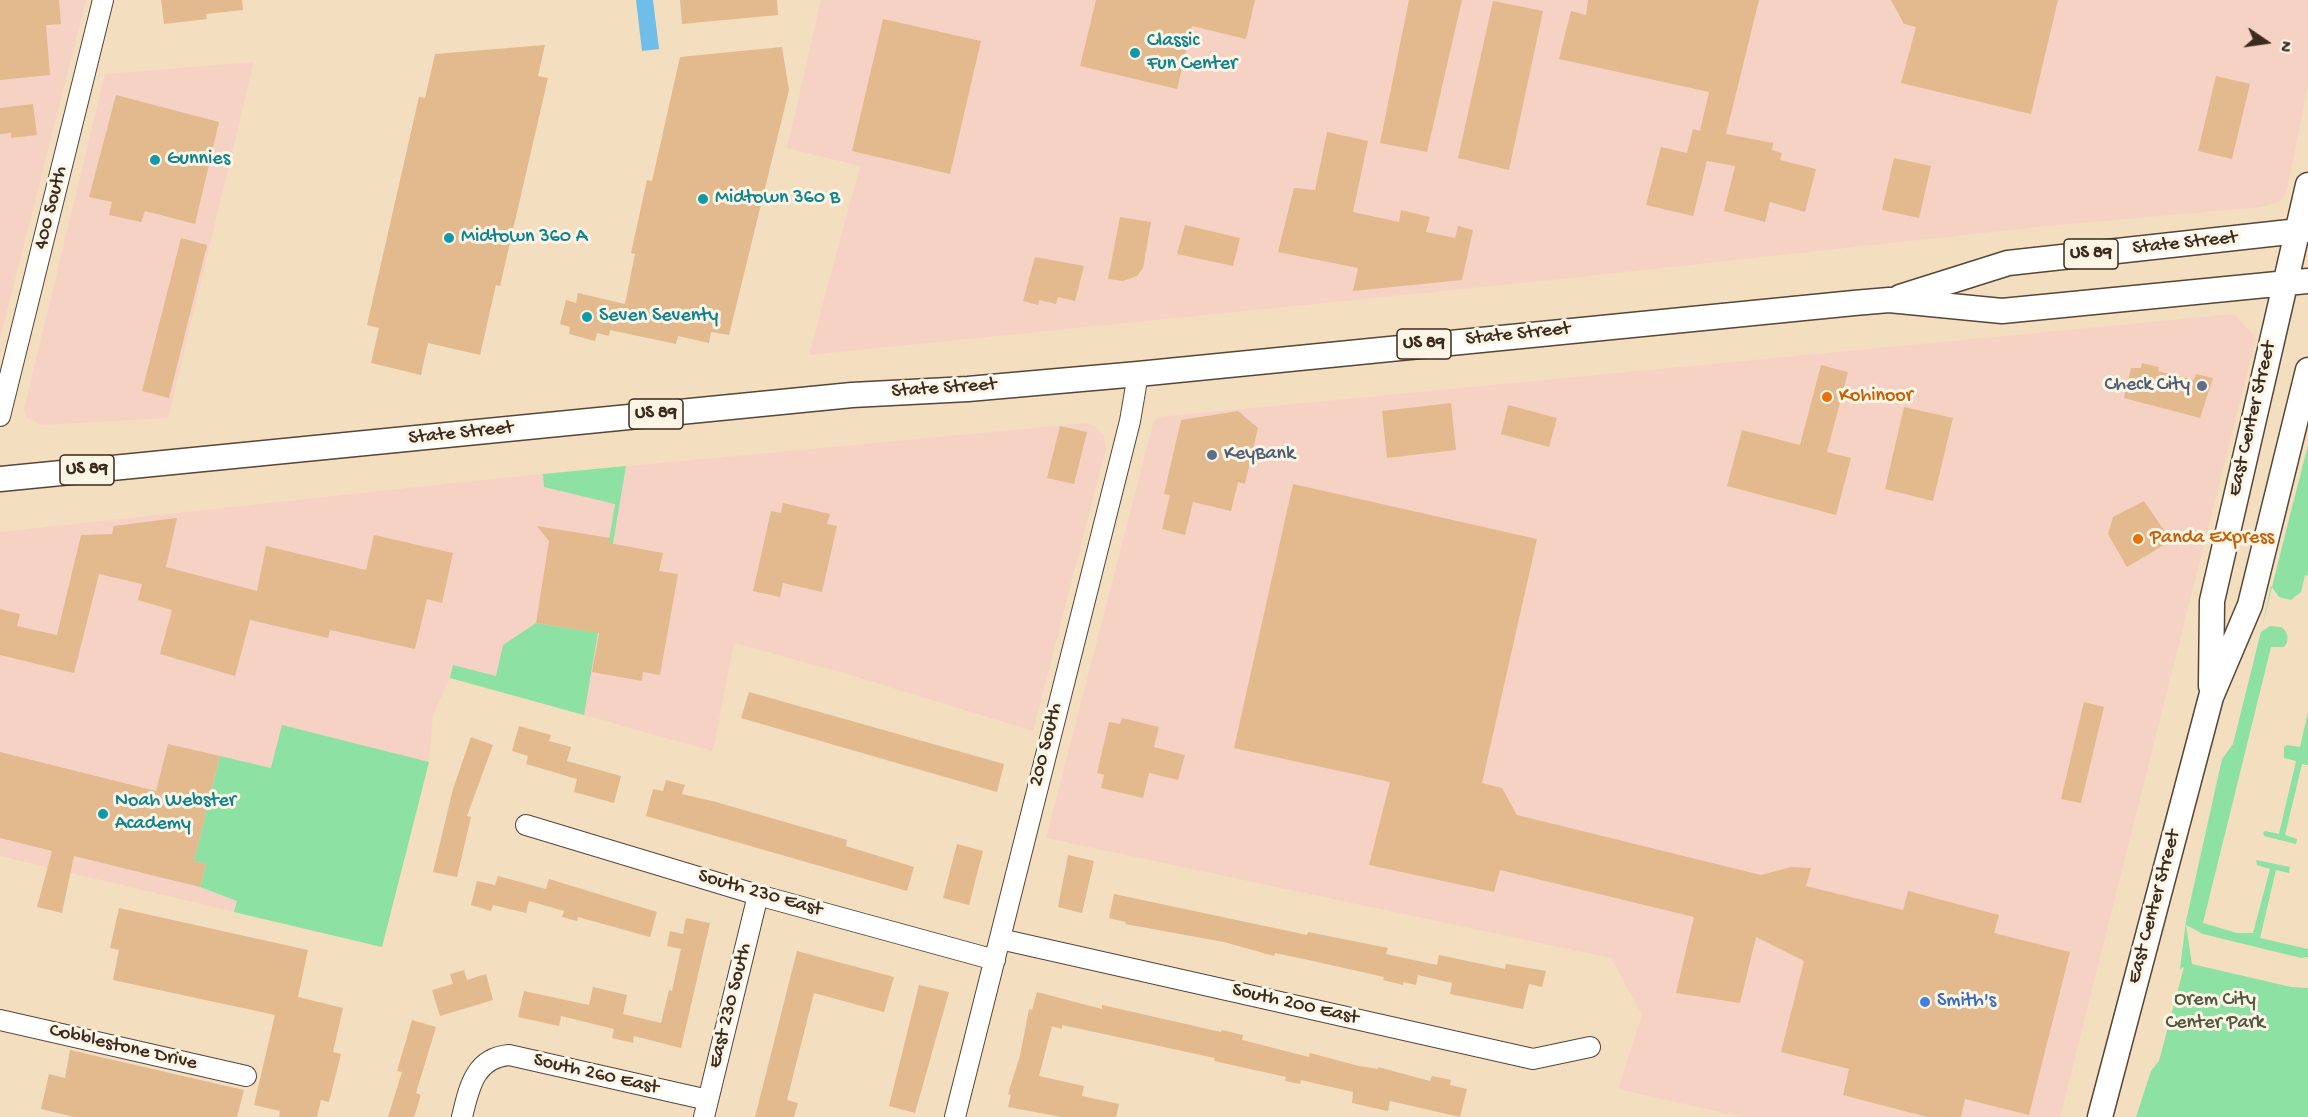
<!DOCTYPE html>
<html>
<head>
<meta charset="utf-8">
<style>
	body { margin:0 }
	#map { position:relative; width:2308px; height:1117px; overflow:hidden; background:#f3dec0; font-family:"Gochi Hand",sans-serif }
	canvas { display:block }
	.north { position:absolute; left:2236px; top:12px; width:60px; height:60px; -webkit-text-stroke:4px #fcf5e5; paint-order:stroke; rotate:103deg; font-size:16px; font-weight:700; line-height:24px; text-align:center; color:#3b2a1e }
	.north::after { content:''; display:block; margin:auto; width:21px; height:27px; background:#3b2a1e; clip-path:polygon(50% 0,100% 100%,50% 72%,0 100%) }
</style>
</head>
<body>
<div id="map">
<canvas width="2308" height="1117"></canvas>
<div class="north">N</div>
</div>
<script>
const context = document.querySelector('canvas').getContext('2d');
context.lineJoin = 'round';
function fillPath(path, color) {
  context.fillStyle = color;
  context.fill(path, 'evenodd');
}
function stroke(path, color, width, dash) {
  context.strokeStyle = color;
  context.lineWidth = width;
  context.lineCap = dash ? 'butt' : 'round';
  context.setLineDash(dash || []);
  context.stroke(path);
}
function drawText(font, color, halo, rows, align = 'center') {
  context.font = font + ' "Gochi Hand",sans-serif';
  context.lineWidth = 6;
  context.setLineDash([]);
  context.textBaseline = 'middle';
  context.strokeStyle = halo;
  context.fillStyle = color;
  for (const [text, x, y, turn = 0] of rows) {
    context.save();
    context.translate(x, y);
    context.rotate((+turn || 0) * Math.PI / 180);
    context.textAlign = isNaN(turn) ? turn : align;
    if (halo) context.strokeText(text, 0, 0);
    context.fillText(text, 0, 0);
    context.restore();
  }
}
fillPath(new Path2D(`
	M0 0H86L0 339Z
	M821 0H2308V86L2287 190 2281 201 2261 207 2047 226 1552 280 809 355 860 166 787 148Z
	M254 62 168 418 42 425 27 418 24 409 105 74Z
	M2234 314 2256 338 2060 1117H1743L1618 1089 1642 1015 1611 958 1046 838 1153 424 1158 417Z
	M1088 423 1095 426 1104 436 1106 448 1033 731 837 671 734 643 713 751 450 678 433 715 429 762 382 947 0 856V532L501 478Z`), '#f6d2c4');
fillPath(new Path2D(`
	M2308 445V576L2305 575 2301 592 2291 600 2279 597 2271 586 2261 632 2270 626 2281 627C2288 631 2290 641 2284 647H2271L2203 923 2237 933H2253L2270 869 2257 865 2256 860 2290 867 2289 873 2276 870 2260 938 2308 949V957L2301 958 2203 934 2186 925 2192 964 2291 987 2308 988V1117H2136L2151 1071 2159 1061 2184 967 2180 969 2186 921 2222 759 2233 744C2258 644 2282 545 2308 445Z
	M626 466 584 715 450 678 453 665 496 676 503 645 536 623 594 632 615 504 544 487 543 474Z
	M2308 712V765L2302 764 2285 835 2297 839 2296 844 2264 836 2263 833 2265 831 2279 834 2296 761 2284 758V747L2287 745 2300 747Z
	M282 725 429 762 382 947 234 912 237 901 200 887 206 864 194 861 220 756 271 768Z`), '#8de1a2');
fillPath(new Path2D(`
	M636 0H653L659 49 642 51Z`), '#6ebee9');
fillPath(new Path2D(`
	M0 0H59L61 24 46 25 50 75 0 80Z
	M161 0H242L243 10 206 14 207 19 164 24Z
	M680 0H777L778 15 682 24Z
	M1096 0H1255L1246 39 1192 26 1177 89 1080 66Z
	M1409 0H1462L1427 152 1380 143Z
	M1588 0H1759L1726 134 1773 143 1772 150 1782 153 1780 160 1816 169 1805 212 1770 202 1765 222 1724 211 1735 166 1707 161 1693 216 1646 205 1661 147 1687 153 1693 129 1700 131 1709 92 1559 59 1571 11 1586 15Z
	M1891 0H2058L2031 114 1901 83 1916 27 1904 24Z
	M1493 1 1543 11 1509 170 1458 158Z
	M883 19 981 41 950 174 852 151Z
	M545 45 538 76 548 78 500 286 496 285 480 355 428 343 421 375 371 363 379 328 367 325 419 97 425 98 435 54Z
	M782 47 789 90 729 335 711 332 709 343 678 336 676 344 610 330 609 336 597 333 595 341 569 334 570 327 560 324 566 300 576 303 578 293 625 304 635 254 631 253 647 180 652 181 680 57Z
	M2216 76 2250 84 2232 159 2198 151Z
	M116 95 219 122 195 224 145 211 141 222 109 215 112 202 89 197Z
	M33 104 37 135 11 138V133L0 134V108Z
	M1327 132 1368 141 1353 212 1399 222 1401 210 1430 217 1426 232 1455 238 1458 226 1473 230 1462 280 1353 291 1358 268 1278 252 1294 188 1315 190Z
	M1894 158 1931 166 1919 218 1882 210Z
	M1120 217 1151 222 1143 268 1137 276 1123 281 1108 279Z
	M1185 225 1240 238 1233 266 1177 254Z
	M181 238 207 245 169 398 142 391Z
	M1035 257 1084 266 1075 301 1058 297 1056 304 1039 300 1038 305 1023 301Z
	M2142 363 2159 367 2158 371 2194 380 2196 374 2213 378 2200 418 2124 398 2131 368H2141Z
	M1821 365 1848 372 1827 452 1851 458 1836 515 1727 486 1742 430 1800 445Z
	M1451 403 1456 450 1387 458 1382 411Z
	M1508 405 1557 418 1549 447 1501 434Z
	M1904 407 1953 418 1933 501 1885 489Z
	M1238 411 1258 428 1245 484 1238 482 1231 511 1193 502 1185 535 1162 529 1170 495 1164 494 1181 420Z
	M1060 426 1087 432 1074 484 1047 478Z
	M1293 484 1537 539 1482 783 1502 788 1517 815 1761 875 1791 867 1811 868 1806 886 1903 910 1908 891 1999 915 1994 933 2070 952 2029 1115 1965 1099 1961 1117H1927L1843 1095 1849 1069 1781 1052 1804 961 1756 937 1740 1003 1676 993 1694 917 1500 870 1494 892 1369 865 1390 782 1234 748Z
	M2144 501 2166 533 2164 545 2127 567 2108 534 2113 517Z
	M783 503 830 514 827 524 837 526 822 592 783 583 780 597 753 591 771 511 781 513Z
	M177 518 166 567 257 591 266 546 366 570 374 535 453 553 442 603 427 599 415 649 330 630 328 638 250 620 235 676 160 654 172 610 138 600 142 584 99 574 74 673 0 655V609L20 614 17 626 57 635 81 535 112 534 114 526Z
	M537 526 610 538 609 543 663 553 659 571 678 574 660 675 643 672 642 681 592 672 599 633 536 623 549 541Z
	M749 692 1004 764 997 792 741 718Z
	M2084 702 2104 707 2081 803 2061 799Z
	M1122 718 1159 727 1154 747 1185 755 1178 780 1149 773 1143 798 1101 788 1104 775 1097 773 1109 722 1120 724Z
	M519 726 551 735 549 741 571 747 567 761 621 776 614 803 574 792 577 779 526 764 528 756 512 751Z
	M471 737 493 745 467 816 471 817 457 877 433 872 453 789Z
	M168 744 220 756 194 861 206 864 200 887 74 856 62 913 37 907 52 851 0 838V752L156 791Z
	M666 780 685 785 682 794 716 802 847 840 846 846 914 867 907 891 646 816 653 789 663 791Z
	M957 844 983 851 969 905 943 898Z
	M1068 855 1094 861 1082 913 1058 907Z
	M498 876 546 889 549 879 657 912 650 937 578 917 577 921 562 917 564 911 529 901 526 913 493 905 491 911 471 905 477 881 495 885Z
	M1114 894 1307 935 1308 932 1388 948 1386 954 1437 965 1439 955 1505 969 1506 964 1546 971 1542 987 1529 984 1523 1009 1450 994 1452 983 1418 975 1416 985 1403 982V985L1383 980 1384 977 1313 961 1275 953 1274 956 1224 942 1125 924 1126 922 1109 918Z
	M119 908 308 950 298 997 343 1008 333 1052 341 1054 329 1102 321 1100 317 1117H279L280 1111 254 1105 275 1015 113 980 119 950 110 948Z
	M686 918 710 923 681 1048 634 1036 633 1043 612 1038 614 1029 561 1016 559 1026 518 1017 524 991 589 1005 593 987 627 995 623 1014 661 1023 669 990 672 991 681 949 667 946 670 931 683 934Z
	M797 951 894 977 884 1012 814 993 787 1100 798 1103 794 1117H755Z
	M464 970 467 980 486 974 493 1000 440 1016 432 990 453 984 450 974Z
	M919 985 949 992 915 1113 889 1106Z
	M1037 992 1102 1009V1005L1221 1032 1222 1030 1243 1035 1242 1040 1309 1057 1310 1053 1359 1066 1378 1069V1067L1430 1081 1432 1076 1451 1080 1450 1085 1467 1089 1460 1117 1390 1101 1388 1111 1352 1103 1353 1092 1301 1080 1300 1084 1285 1081 1286 1077 1214 1061 1215 1058 1062 1025V1029L1052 1026 1039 1076 1084 1086 1082 1096 1119 1104 1116 1117H1061L1008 1107 1011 1095 1008 1094 1020 1056 1029 1009 1032 1010Z
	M412 1020 436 1027 416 1093 421 1095 414 1117H388L402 1072 397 1071Z
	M70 1050 244 1090 237 1117H74L41 1109 49 1074 65 1078Z`), '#e2ba8e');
const minor = new Path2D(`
	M0 416 103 0
	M526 825 758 895 995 960
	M1000 939 1533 1059 1590 1047
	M0 1020 246 1076
	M462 1117C469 1089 474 1058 509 1055L708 1100
	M704 1117 758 895
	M955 1117 1130 421 1138 374`);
const major = new Path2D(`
	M1900 297 2008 263 2308 230
	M0 479 852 395 968 389 1138 374 1854 303 1889 300 2002 311 2308 281
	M2211 686 2212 601 2308 185
	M2100 1117 2211 697 2250 605 2308 370`);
stroke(minor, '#574536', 22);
stroke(major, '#574536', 27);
stroke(minor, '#fff', 20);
stroke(major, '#fff', 24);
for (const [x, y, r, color] of [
	[1135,53,6,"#0f9aa8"],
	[155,160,6,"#0f9aa8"],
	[703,199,6,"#0f9aa8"],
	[449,238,6,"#0f9aa8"],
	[587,317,6,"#0f9aa8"],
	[2202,386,6,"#5c6f8a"],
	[1827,397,6,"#e8710a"],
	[1212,455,6,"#5c6f8a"],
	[2138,539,6,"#e8710a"],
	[103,814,6,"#0f9aa8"],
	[1925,1002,6,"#3f7fe0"]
]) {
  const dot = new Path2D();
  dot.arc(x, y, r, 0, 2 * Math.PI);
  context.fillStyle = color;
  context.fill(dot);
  stroke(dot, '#fcf5e5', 2);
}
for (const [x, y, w] of [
	[2091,254,54],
	[1424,344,54],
	[656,414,54],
	[87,470,54]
]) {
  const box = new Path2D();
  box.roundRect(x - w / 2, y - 15, w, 30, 4.5);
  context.fillStyle = '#fcf5e5';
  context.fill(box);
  stroke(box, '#3b2a1e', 1.5);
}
drawText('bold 18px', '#3b2a1e', null, [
	["US 89",2091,254],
	["US 89",1424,344],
	["US 89",656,414],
	["US 89",87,470]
]);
drawText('20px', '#0d838f', '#fcf5e5', [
	["Classic",1147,42],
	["Fun Center",1147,65],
	["Gunnies",167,160],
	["Midtown 360 B",715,199],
	["Midtown 360 A",461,238],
	["Seven Seventy",599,317],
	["Noah Webster",115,802],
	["Academy",115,825]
], 'left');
drawText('20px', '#3b2a1e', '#fcf5e5', [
	["400 South",52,208,-76],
	["State Street",2185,244,-6],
	["State Street",1518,335,-6],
	["State Street",944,389,-4],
	["East Center Street",2253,419,-77],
	["State Street",461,434,-6],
	["200 South",1047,745,-76],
	["South 230 East",760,894,16],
	["East Center Street",2155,907,-75],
	["South 200 East",1295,1005,13],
	["East 230 South",731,1006,-76],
	["Cobblestone Drive",123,1048,13],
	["South 260 East",596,1075,13]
]);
drawText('20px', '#4e5e75', '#fcf5e5', [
	["Check City",2190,386],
	["KeyBank",1224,455,"left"]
], 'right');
drawText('20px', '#c56008', '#fcf5e5', [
	["Kohinoor",1839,397],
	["Panda Express",2150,539]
], 'left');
drawText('20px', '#50583f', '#fcf5e5', [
	["Orem City",2215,1001],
	["Center Park",2215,1024]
]);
drawText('20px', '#366cbe', '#fcf5e5', [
	["Smith's",1937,1002]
], 'left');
</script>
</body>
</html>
